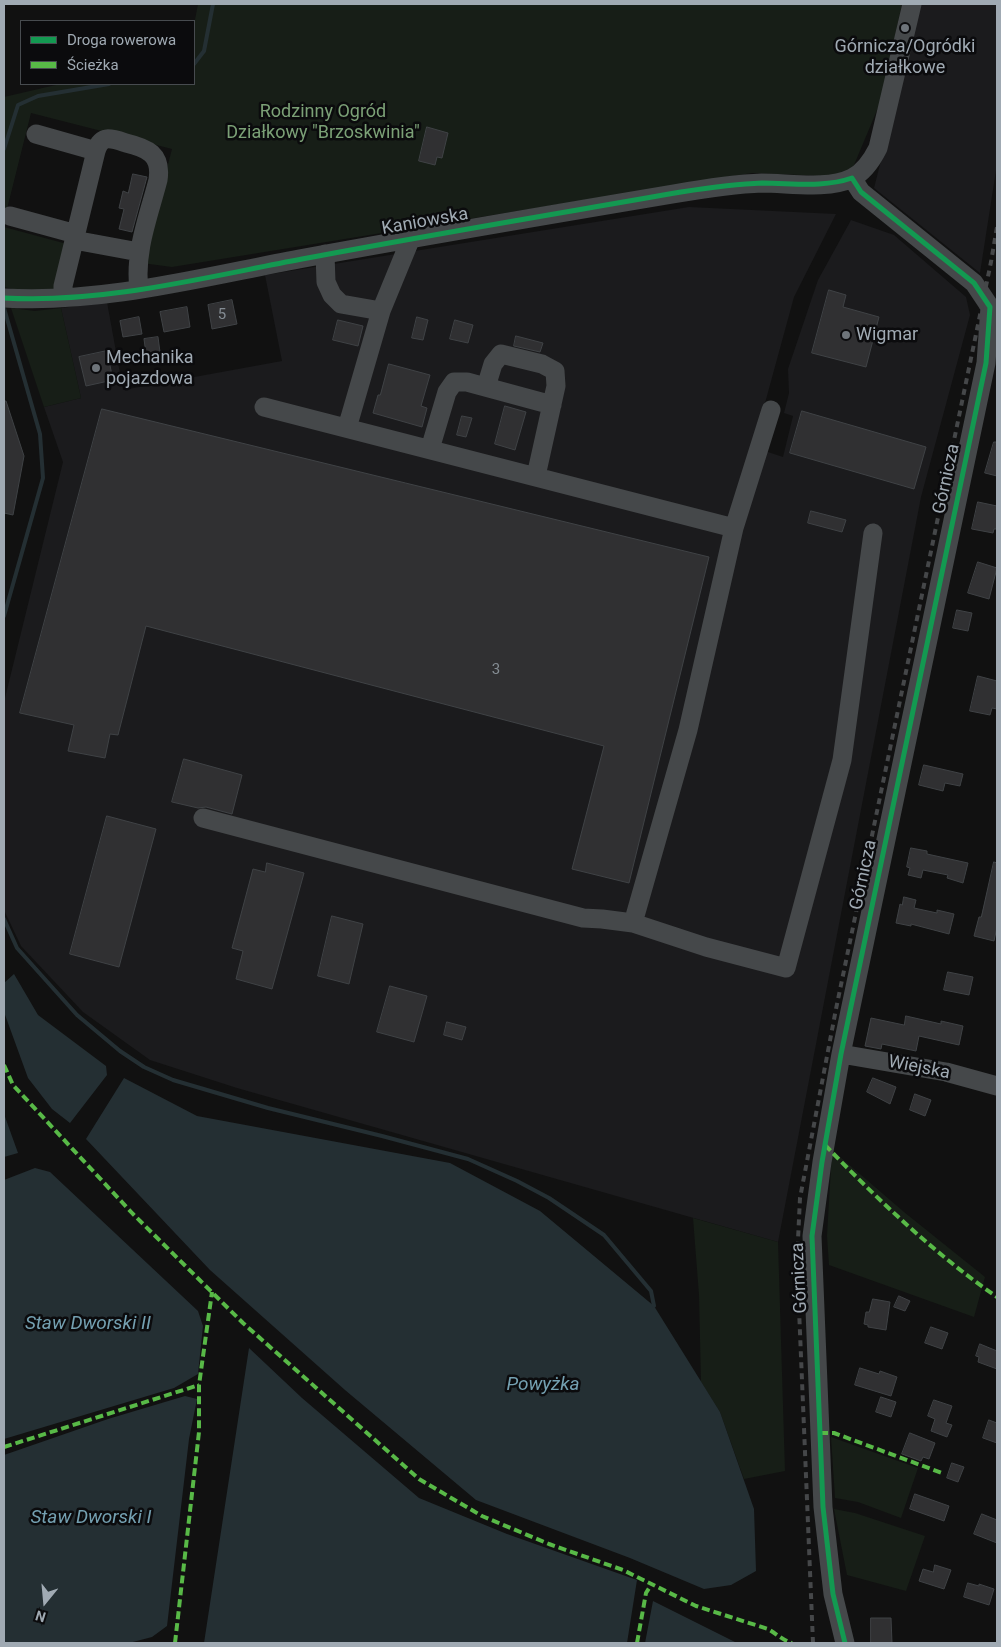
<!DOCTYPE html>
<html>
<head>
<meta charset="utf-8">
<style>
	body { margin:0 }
	#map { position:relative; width:1001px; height:1647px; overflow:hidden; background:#111; font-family:Roboto,sans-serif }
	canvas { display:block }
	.frame { position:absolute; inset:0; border:5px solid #a0aab3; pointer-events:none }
	.legend { position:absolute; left:20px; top:20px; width:175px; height:65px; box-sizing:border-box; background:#0b0b0d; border:1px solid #474b4f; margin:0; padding:6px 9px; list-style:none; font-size:15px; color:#a0aab3 }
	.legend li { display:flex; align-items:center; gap:10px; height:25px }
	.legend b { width:25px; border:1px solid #474b4f }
	.north { position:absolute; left:20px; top:1577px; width:50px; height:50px; -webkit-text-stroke:4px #0b0b0d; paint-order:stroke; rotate:197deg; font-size:14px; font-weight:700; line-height:20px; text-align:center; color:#a0aab3 }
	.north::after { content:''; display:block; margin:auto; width:18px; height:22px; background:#a0aab3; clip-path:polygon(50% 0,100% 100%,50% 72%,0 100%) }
</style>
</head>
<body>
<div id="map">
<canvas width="1001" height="1647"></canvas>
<div class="frame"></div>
<ul class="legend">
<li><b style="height:6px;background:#139951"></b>Droga rowerowa</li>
<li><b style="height:6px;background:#58b947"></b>Ścieżka</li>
</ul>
<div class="north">N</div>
</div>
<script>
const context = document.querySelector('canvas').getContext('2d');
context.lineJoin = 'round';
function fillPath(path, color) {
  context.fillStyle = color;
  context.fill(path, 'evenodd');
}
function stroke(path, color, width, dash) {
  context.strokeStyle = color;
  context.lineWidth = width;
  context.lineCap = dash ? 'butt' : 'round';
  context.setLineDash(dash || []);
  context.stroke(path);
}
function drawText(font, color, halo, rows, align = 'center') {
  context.font = font + ' Roboto,sans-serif';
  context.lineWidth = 5;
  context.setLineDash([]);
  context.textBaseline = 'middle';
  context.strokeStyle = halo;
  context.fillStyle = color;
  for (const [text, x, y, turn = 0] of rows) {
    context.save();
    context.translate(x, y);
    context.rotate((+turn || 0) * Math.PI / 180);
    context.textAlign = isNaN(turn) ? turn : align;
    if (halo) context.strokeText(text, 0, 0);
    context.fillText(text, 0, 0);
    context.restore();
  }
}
fillPath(new Path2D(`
	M921 4H997V164L980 273 874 188Z
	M689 207 836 214 794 297 753 447 783 457 793 416 784 413 789 393 788 369 818 280 851 220 894 235 966 297 970 315 921 497 778 1242 237 1088 150 1060 83 1012 21 946 4 910V702L63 462 44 407 81 398 61 308 107 302 123 390 282 361 265 275Z`), '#1b1b1d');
fillPath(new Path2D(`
	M198 4H902L880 103 849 177 752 173 172 267 142 263 172 149 31 113 4 221V97L60 84H194V25Z
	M4 227 67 244 58 290 21 291 4 287Z
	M11 308 35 311 61 308 81 398 44 407Z
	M832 1150 904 1212 985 1277 974 1317 829 1265 827 1236Z
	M693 1218 778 1242 785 1471 744 1479 720 1412 701 1382 699 1295Z
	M831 1437 918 1468 901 1518 858 1502 835 1498Z
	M834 1509 855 1513 925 1536 906 1591 847 1575Z`), '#171e17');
fillPath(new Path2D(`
	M14 974 38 1015 106 1066 107 1075 70 1123 52 1109 28 1078 4 1012V983Z
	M124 1078 197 1116 450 1163 540 1211 654 1306 720 1412 754 1509 756 1571 731 1585 704 1589 630 1558 476 1500 345 1390 210 1270 86 1139Z
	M4 1114 18 1153 4 1157Z
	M35 1168 50 1172 198 1311 203 1326 198 1374 174 1388 4 1439V1180Z
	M249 1348 302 1398 419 1498 507 1534 637 1580 627 1643H204Z
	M185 1396 197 1399 189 1439 167 1626 152 1637 129 1643H4V1455L108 1419Z
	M653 1601 737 1643H645Z`), '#242f33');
stroke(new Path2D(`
	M194 64 204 51 213 4
	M4 149 18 105 38 96 109 84
	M4 308 40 434 43 478 4 616
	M4 919 17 948 77 1015 120 1051 144 1067 173 1080 268 1108 382 1136 468 1159 517 1181 549 1198 604 1235 651 1291 654 1306`), '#242f33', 4);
const building = new Path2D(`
	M427 127 448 133 442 158 437 157 435 165 419 161Z
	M133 174 147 177 132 232 119 229 124 209 119 208 123 191 128 193Z
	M829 290 846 295 843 307 879 317 866 367 812 353Z
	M232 300 237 324 212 329 208 305Z
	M187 307 190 327 164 332 160 312Z
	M139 317 142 334 123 337 120 321Z
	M417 317 428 320 423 340 412 338Z
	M338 320 363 326 358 346 333 340Z
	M455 320 473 325 468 343 450 339Z
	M516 336 543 343 540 352 514 346Z
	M158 337 160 352 146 354 144 339Z
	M107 351 113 380 86 386 79 357Z
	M389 364 430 375 421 406 427 408 422 427 373 413 378 395H380Z
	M4 401H6L24 456 13 515 4 513Z
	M505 406 526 412 515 450 495 444Z
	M102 409 709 557 629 883 572 869 604 746 146 626 118 735 110 734 105 758 68 751 74 725 20 713Z
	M802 411 926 447 914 489 790 453Z
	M462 416 472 418 466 437 457 435Z
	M994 442H997V476L985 473Z
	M978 502 997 506V529H994L993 533 972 529Z
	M811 511 846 520 842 532 808 523Z
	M978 562 997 568 989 599 968 593Z
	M957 610 972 613 968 631 953 628Z
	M978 676 997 681V709L992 708 990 715 970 711Z
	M184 759 242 775 232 814 206 807 198 808 172 802Z
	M924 765 963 774 960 786 945 783 943 791 919 785Z
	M107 816 156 829 119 967 70 954Z
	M911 848 927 851V854L968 863 963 883 947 878 948 875 923 870 921 878 908 875 910 868 907 867Z
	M994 862 997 863V927L994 941 974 936 979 917H981Z
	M267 863 304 873 272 989 236 979 243 951 232 948 253 869 265 872Z
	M904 897 916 900 914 908 937 913V910L954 914 949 934 911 924V926L896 923 900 904 902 905Z
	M332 916 363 924 349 984 318 976Z
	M948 972 973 977 969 995 944 990Z
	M390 986 427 996 414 1042 377 1032Z
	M906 1016 941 1024V1021L963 1026 959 1045 919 1036 916 1051 882 1044 881 1049 865 1046 871 1018 904 1025Z
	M447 1022 466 1027 462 1040 444 1035Z
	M873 1078 896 1087 890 1104 867 1092Z
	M915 1094 931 1100 925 1116 910 1110Z
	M899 1296 910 1301 905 1311 894 1307Z
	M873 1299 890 1302 886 1330 868 1327V1325L864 1324 866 1312H869Z
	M931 1327 948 1333 942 1349 925 1343Z
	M980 1344 997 1351V1369L978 1362 979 1357 976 1356Z
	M860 1368 879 1374 880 1371 897 1377 891 1396 855 1385Z
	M881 1397 896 1402 891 1417 876 1412Z
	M934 1400 952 1406 946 1423 952 1425 947 1437 931 1431 935 1419 928 1416Z
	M989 1420 997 1423V1443L983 1438Z
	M910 1433 935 1443 929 1459 923 1457 921 1461 902 1454Z
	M952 1463 964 1467 958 1482 947 1478Z
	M915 1494 949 1506 944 1521 910 1509Z
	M982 1514 997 1520V1543L974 1534Z
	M935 1565 951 1570 944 1589 919 1581 923 1569 933 1572Z
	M968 1583 979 1586V1584L994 1589 989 1605 964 1597Z
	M871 1618H891L892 1643H871Z`);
fillPath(building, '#303032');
stroke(building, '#3f4245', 1);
stroke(new Path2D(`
	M36 134 96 151
	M10 216 76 234
	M74 240 139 252
	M325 254 326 282 332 295 341 304 381 311
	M63 297V286L96 151C98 145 100 141 106 139 112 138 120 141 126 143 147 148 162 154 158 180 149 215 134 252 139 289
	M4 298C101 304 203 277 299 259 423 236 548 215 673 194 702 189 733 184 762 183 789 183 828 190 852 178 864 172 872 160 878 148L912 4
	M486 387 493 364 501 354 542 364 555 371 556 386 536 476
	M264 407 734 528
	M347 428 381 311 411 238
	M430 449 447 392 454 382H467L552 405
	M203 818 583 918 602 919 633 923 706 947 786 968 842 760 873 533
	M633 923 688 730 734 528 771 410
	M841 1054 946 1072 997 1086
	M845 1643 833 1594 823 1507 812 1236 822 1162 841 1054 986 363 990 307 974 283 861 192 852 178`), '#45484a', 19);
stroke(new Path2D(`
	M813 1643 797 1261 800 1198 836 1009 991 262 997 227`), '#454749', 4, [6, 5]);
stroke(new Path2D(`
	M4 1065 13 1085 133 1214 243 1323 419 1479 482 1516 549 1544 623 1570 696 1606 768 1629C777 1634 782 1640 792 1643
	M825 1145C877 1199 936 1255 997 1297
	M820 1433H834L942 1473
	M4 1447 199 1385
	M175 1643 199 1432V1385L212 1292
	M637 1643 646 1593 651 1585`), '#58b947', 4, [8, 4]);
stroke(new Path2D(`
	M4 298C102 304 206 277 302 259 428 235 555 214 681 192 707 188 736 184 762 183 793 183 823 188 852 178L861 192 974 283 990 307 986 363 841 1054 822 1162 812 1236 823 1507 833 1594 845 1643`), '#139951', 5);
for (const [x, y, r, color] of [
	[905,28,5,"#6e747a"],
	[846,335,5,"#6e747a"],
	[96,368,5,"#6e747a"]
]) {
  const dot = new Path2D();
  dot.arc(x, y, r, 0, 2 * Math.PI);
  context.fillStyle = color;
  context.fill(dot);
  stroke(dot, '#0b0b0d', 2);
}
drawText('15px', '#848c93', null, [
	["5",222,315],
	["3",496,670]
]);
drawText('18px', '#a0aab3', '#0b0b0d', [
	["Górnicza/Ogródki",905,47,"center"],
	["działkowe",905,68,"center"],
	["Wigmar",856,335],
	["Mechanika",106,358],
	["pojazdowa",106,379]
], 'left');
drawText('18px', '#7ba076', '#0b0b0d', [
	["Rodzinny Ogród",323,112],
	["Działkowy \"Brzoskwinia\"",323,133]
]);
drawText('18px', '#a0aab3', '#0b0b0d', [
	["Kaniowska",425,222,-10],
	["Górnicza",947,479,-78],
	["Górnicza",864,875,-78],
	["Wiejska",919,1068,11],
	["Górnicza",800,1278,-93]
]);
drawText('italic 19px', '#74a0b1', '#0b0b0d', [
	["Staw Dworski II",88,1324],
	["Powyżka",543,1385],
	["Staw Dworski I",91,1518]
]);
</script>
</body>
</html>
